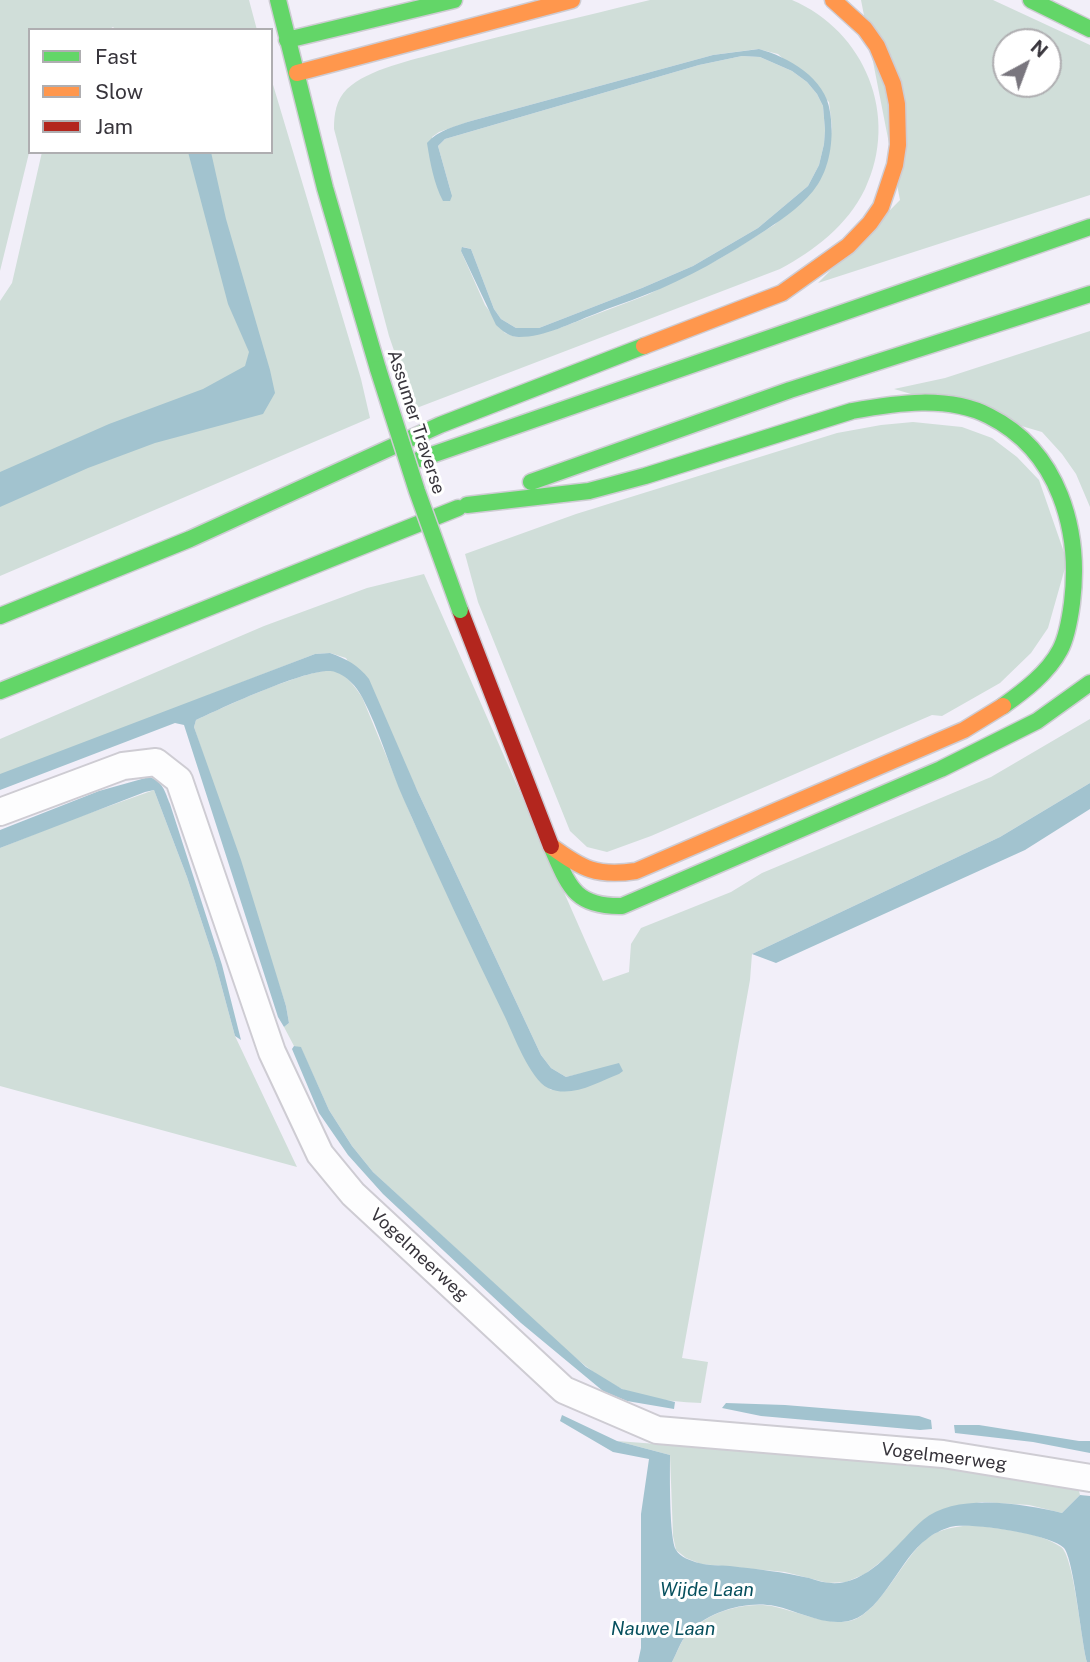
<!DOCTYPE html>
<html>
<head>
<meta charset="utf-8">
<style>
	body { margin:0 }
	#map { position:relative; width:1090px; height:1662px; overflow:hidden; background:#f2eff9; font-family:"Public Sans",sans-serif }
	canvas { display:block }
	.legend { position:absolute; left:28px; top:28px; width:245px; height:126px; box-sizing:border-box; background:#fff; border:2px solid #afaeb1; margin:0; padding:9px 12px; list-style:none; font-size:21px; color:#38353c }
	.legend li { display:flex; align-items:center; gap:14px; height:35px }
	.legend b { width:35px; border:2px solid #afaeb1 }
	.north { position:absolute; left:992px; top:28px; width:70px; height:70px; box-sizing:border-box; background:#fff; border:2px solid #afaeb1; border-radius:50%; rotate:41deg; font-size:19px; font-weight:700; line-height:28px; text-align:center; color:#38353c }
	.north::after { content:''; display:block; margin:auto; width:24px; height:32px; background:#79767e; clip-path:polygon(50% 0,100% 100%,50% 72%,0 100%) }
</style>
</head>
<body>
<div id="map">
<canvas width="1090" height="1662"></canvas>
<ul class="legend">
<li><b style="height:9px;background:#63d668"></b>Fast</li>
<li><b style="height:9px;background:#ff974d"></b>Slow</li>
<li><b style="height:9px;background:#b3261e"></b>Jam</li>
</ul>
<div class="north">N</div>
</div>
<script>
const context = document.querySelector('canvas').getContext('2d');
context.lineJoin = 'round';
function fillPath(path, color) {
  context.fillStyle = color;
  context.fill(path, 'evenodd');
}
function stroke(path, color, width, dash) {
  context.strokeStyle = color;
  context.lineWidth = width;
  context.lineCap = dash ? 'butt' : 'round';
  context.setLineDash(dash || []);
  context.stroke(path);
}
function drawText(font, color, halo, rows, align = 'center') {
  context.font = font + ' "Public Sans",sans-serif';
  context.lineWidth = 6;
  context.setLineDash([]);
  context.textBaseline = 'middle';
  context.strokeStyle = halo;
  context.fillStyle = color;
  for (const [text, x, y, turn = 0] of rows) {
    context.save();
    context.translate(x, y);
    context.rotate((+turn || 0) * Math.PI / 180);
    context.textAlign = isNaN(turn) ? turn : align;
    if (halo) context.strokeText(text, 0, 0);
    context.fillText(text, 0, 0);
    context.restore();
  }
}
fillPath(new Path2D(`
	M0 0H249L257 30H116L113 27 108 30H30V149L0 271Z
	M650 0H792C865 31 900 116 865 189 847 226 815 250 780 269L414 409 389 336 334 129C334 114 336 100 347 89 368 69 413 60 441 52 511 33 581 17 650 0ZM758 49 778 54 829 102 832 127 826 166 806 197 774 225 719 259 647 295 557 329 516 337 505 333 485 305 461 251 463 247 471 249 494 309 501 319 516 328H539L642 288 693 266 758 228 808 186 819 165 824 144 825 130 823 106 817 94 807 82 792 71 760 57 742 56 699 65 445 139 438 146 452 196 432 137 439 132 471 121 713 55Z
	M861 0H993L1090 45V195L818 283 900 200ZM1006 42H1048V84H1006Z
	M271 78 361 379 370 418 0 576V301L12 283 42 152H271Z
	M1090 331V507L1076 474 1062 454 1042 432 894 389 945 378Z
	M913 422 962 427 992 438 1017 457 1039 480 1067 561 1048 628 1031 653 1000 683 942 716 932 715 651 836 607 852 587 847 570 831 478 602 465 554 576 514 837 433 881 425Z
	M424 574 603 981 629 972 631 944 641 928 731 892 762 873 991 777 1090 719V783L1000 837 752 954 750 980 682 1358 708 1362 701 1403C677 1402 642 1399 620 1388 597 1377 578 1360 558 1343L373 1172 352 1146 329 1110 301 1048 294 1046 284 1027 289 1023 286 1006 194 727 196 720C219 709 314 665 335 671 347 675 355 687 362 697L412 818 531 1068 551 1090 588 1072 566 1077 551 1068 541 1055 417 790 346 658 330 653 315 654 0 776V739L264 626 367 588Z
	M154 790 187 877 215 962 235 1036 297 1167 0 1086V848L70 820Z
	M617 1441 710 1448 777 1449 959 1465 1077 1483 1080 1495 1062 1513 1029 1505 982 1502 950 1508 865 1574 846 1582 828 1583 785 1572 701 1564 686 1558 676 1550 673 1536 670 1455Z
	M976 1525C1002 1530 1038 1531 1061 1547 1074 1556 1081 1640 1087 1662H672C677 1653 681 1641 687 1634 707 1612 747 1600 776 1607 799 1612 825 1625 850 1621 878 1615 903 1558 926 1539 940 1528 959 1526 976 1525Z`), '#d0ded9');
fillPath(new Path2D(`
	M759 49C788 57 826 78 830 112 834 135 831 164 818 184 806 203 784 218 766 230 728 255 687 279 645 295 628 302 611 307 595 314 571 323 545 337 519 337 509 337 503 331 496 325L461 251 462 247 471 249 494 309 501 319 516 328H539L642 288 693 266 758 228 808 186 819 165 824 144 825 130 823 106 817 94 807 82 792 71 760 57 742 56 699 65 445 139 438 146 452 196 450 201H443C434 184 430 162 427 143 438 130 456 126 471 121L713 55Z
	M188 152H211L226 219 270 370 275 393 263 414 155 443 88 468 0 507V472L109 424 203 389 245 366 249 352 228 304Z
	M330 653C347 659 358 665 369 679L417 790 541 1055 551 1068 566 1077 619 1063 623 1071 619 1074C598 1082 571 1099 548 1088 530 1079 514 1036 505 1017 470 945 436 873 404 800 389 766 379 729 362 697 356 686 347 676 335 672 315 664 220 709 196 720L194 727 241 860 286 1006 289 1023 284 1027 278 1017 184 725 175 723 0 790V774L315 654Z
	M149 777C163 781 165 792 170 804L222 965 241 1040 235 1036 215 962 187 877 154 790 145 792 0 848V830L99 791Z
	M1090 783V809L1025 850 776 963 752 954 1000 837Z
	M294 1046 301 1047 329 1110 352 1146 373 1172 586 1367 622 1389 675 1402 674 1409 627 1401 603 1391 521 1323 383 1194 348 1155 319 1113 292 1049Z
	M726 1403 785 1405 919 1416 931 1420 932 1429 920 1430 761 1416 722 1408Z
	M562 1415 617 1441 670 1455C670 1472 669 1538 676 1550 680 1557 691 1561 699 1563 709 1566 720 1565 730 1566 757 1569 783 1572 809 1578 821 1582 832 1585 845 1582 878 1574 899 1541 923 1520 956 1492 1024 1504 1062 1513L1080 1495 1090 1496V1662H1087C1081 1640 1074 1560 1064 1548 1050 1534 969 1522 950 1527 944 1529 932 1534 927 1539 901 1557 883 1610 852 1620 827 1628 799 1611 775 1606 746 1600 706 1612 687 1634 680 1642 677 1653 672 1662H638L641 1648V1514L649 1459 613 1452 560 1421Z
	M954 1425H979L1079 1441H1090V1453L1033 1442 955 1433Z`), '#a2c3cf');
const street = new Path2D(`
	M0 812 123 766 156 762 179 780 272 1052 320 1154 353 1194 564 1390 657 1430 943 1454 1090 1478`);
const fast = new Path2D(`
	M278 0 325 188 378 369
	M1031 0 1090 29
	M287 40 454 0
	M420 459 1090 227
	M531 482 790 390 1090 294
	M467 505 589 491 645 476 852 411C896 403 948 395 989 416 1059 451 1081 530 1072 603 1070 618 1067 637 1060 650 1048 673 1024 691 1003 706
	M0 616 190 539 440 425 644 346
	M0 691 458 508
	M552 848C569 887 575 907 622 906L941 769 1037 721 1090 683`);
const slow = new Path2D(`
	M297 73 572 0
	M644 346 782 293 848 246 870 223 881 207 895 165 898 145 897 104 893 84 877 46 865 29 833 0
	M551 846C582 869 597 877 636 871L964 730 1003 706`);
const jam = new Path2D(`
	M460 610 551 846`);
stroke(street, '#ceccd3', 30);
stroke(fast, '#ceccd3', 19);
stroke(slow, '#ceccd3', 19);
stroke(jam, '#ceccd3', 19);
stroke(street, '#fdfdfe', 26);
stroke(fast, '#63d668', 16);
stroke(slow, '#ff974d', 16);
stroke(jam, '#b3261e', 16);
const fastBridge = new Path2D(`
	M378 369 417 491 460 610`);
stroke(fastBridge, '#ceccd3', 19, []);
stroke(fastBridge, '#63d668', 16);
drawText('18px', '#38353c', '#fff', [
	["Assumer Traverse",416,422,72],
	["Vogelmeerweg",419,1255,43],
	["Vogelmeerweg",944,1457,7]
]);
drawText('italic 19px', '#07505e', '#fff', [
	["Wijde Laan",707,1590],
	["Nauwe Laan",663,1629]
]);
</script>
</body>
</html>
